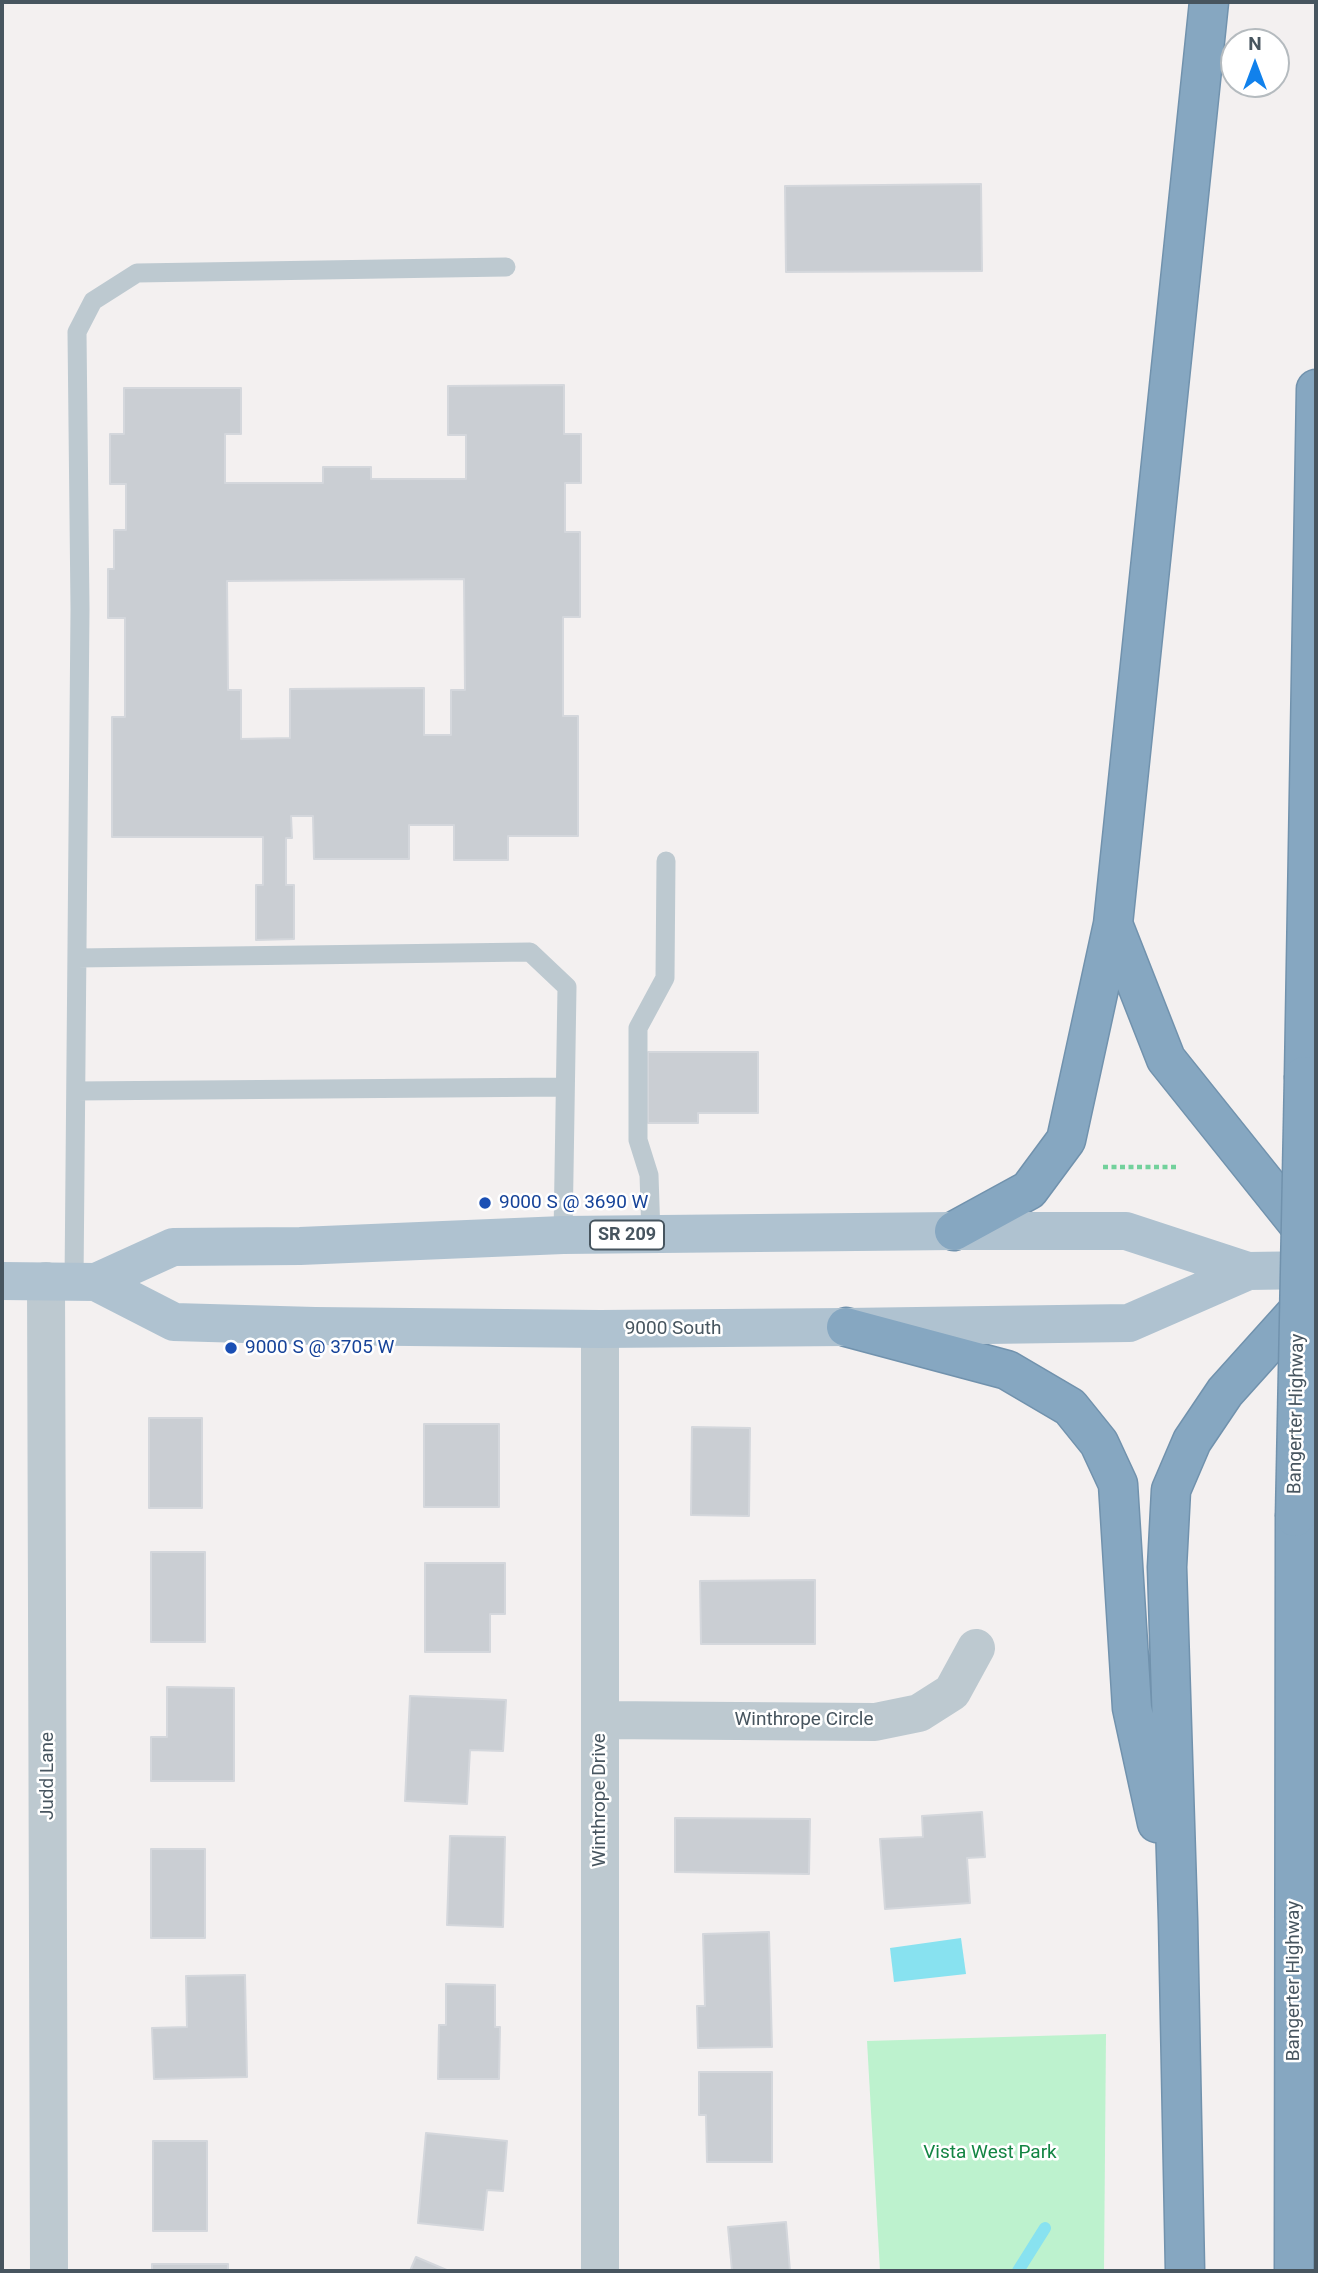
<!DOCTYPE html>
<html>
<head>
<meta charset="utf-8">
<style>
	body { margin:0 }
	#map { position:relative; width:1318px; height:2273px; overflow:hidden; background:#f3f0f0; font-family:Roboto,sans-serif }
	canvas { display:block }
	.frame { position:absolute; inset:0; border:4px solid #47555f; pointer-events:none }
	.north { position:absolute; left:1220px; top:28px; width:70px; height:70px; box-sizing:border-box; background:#fff; border:2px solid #b5bbbf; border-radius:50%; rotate:0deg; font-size:19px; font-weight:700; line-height:28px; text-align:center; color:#47555f }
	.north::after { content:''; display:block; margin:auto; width:24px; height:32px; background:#1181ec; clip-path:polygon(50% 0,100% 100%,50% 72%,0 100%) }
</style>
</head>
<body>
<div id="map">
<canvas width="1318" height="2273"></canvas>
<div class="frame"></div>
<div class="north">N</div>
</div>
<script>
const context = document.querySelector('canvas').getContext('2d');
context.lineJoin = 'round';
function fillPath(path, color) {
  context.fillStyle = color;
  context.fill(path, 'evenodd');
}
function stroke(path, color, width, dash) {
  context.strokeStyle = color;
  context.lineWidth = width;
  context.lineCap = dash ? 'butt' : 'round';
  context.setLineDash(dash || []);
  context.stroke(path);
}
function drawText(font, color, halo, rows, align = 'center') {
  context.font = font + ' Roboto,sans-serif';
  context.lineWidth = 5;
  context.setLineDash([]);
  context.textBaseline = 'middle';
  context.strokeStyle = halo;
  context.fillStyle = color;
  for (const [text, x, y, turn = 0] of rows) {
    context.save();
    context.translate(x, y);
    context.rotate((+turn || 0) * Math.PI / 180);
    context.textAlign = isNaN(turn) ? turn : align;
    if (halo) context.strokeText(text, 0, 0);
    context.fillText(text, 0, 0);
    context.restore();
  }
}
fillPath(new Path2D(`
	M1106 2034 1104 2271H880L867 2041Z`), '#bdf2ce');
fillPath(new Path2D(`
	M961 1938 966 1974 894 1982 890 1948Z`), '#88e2f0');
stroke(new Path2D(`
	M1018 2271 1045 2228`), '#88e2f0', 12);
const building = new Path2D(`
	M981 184 982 271 786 272 785 186Z
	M564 385V434H581V483H565V532H580V617H563V716H578V836H508V860H454V825H409V859H314L313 816H291L292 838H286V885H294V939L256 940V885H263V837H112V717H125V618H108V569H114V530H126V484H110V434H124V388H241V434H225V483H323V467H371V479H466V435H448V386ZM464 579 465 690H451V735H424V688L290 689V738L241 739V690H228L227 581Z
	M648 1052H758V1113H698V1123H648Z
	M149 1418H202V1508H149Z
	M424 1424H499V1507H424Z
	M692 1427 750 1428 749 1516 691 1515Z
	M151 1552H205V1642H151Z
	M425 1563H505V1614H490V1652H425Z
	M815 1580V1644H701L700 1581Z
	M167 1687 234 1688V1781H151V1737H167Z
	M410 1696 506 1700 503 1751 470 1750 467 1804 405 1801Z
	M982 1812 985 1857 967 1858 970 1903 885 1909 880 1839 923 1837 922 1816Z
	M675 1818 810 1819 809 1874 675 1872Z
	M450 1836 505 1837 503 1927 447 1925Z
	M151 1849H205V1938H151Z
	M769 1932 772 2047 698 2048 697 2006H705L703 1934Z
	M245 1975 247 2077 154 2079 152 2028 187 2027 186 1976Z
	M446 1984 495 1985V2027H500L499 2079H438L439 2025H446Z
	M699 2072H772V2162H707L706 2115H699Z
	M426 2133 507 2141 503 2191 487 2190 483 2230 418 2223Z
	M153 2141H207V2231H153Z
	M786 2222 790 2271H732L728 2227Z
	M416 2257 449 2271H410Z
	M152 2264H228V2271H152Z`);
fillPath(building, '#caced3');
stroke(building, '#d4d7dc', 2);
const highway = new Path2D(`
	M1113 924 1166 1059 1315 1245
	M1304 1076 1316 389
	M954 1231 1029 1190 1066 1140 1113 924 1209 2
	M846 1327 1007 1370 1070 1407 1099 1443 1118 1484 1132 1708 1157 1823
	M1185 2271 1178 1919 1167 1567 1171 1490 1192 1441 1225 1392 1315 1292
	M1294 2271 1295 1517`);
stroke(highway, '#7192ad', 41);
stroke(new Path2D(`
	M1103 1167H1176`), '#73d19c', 4.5, [5, 3.5]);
stroke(new Path2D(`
	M77 958 530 952 567 987 563 1235
	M76 1091 565 1087
	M651 1235 649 1175 638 1140V1028L665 978 666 861
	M74 1282 80 609 77 332 93 301 137 273 506 267`), '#bdc9d0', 19);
stroke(new Path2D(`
	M46 1281 49 2271
	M600 1720 875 1722 919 1713 952 1692 976 1648
	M600 2271V1329`), '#bdc9d0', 38);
stroke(new Path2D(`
	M2 1281 96 1282 173 1247 300 1246 563 1235 954 1231H1126L1248 1271 1316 1270
	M96 1282 174 1322 315 1326 600 1329 846 1327 1129 1323 1248 1271`), '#afc2d0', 38);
stroke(highway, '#86a7c1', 38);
const highwayBridge = new Path2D(`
	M1295 1517 1304 1076`);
stroke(highwayBridge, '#7192ad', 41, []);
stroke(highwayBridge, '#86a7c1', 38);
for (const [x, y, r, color] of [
	[485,1203,7,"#1a4fb4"],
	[231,1348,7,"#1a4fb4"]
]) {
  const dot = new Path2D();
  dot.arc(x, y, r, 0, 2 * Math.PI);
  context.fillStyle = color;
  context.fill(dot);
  stroke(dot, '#fff', 2.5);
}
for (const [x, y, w] of [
	[627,1235,74]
]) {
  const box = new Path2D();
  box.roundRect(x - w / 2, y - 14.5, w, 29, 5);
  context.fillStyle = '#fff';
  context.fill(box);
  stroke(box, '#47555f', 2);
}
drawText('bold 18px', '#47555f', null, [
	["SR 209",627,1235]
]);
drawText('19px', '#164399', '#fff', [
	["9000 S @ 3690 W",499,1203],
	["9000 S @ 3705 W",245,1348]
], 'left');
drawText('19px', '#47555f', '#fff', [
	["9000 South",673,1329],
	["Bangerter Highway",1297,1414,-89],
	["Winthrope Circle",804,1720],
	["Judd Lane",48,1776,-90],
	["Winthrope Drive",600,1800,-90],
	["Bangerter Highway",1294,1981,-90]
]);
drawText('19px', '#138543', '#fff', [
	["Vista West Park",990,2153]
]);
</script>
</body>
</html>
